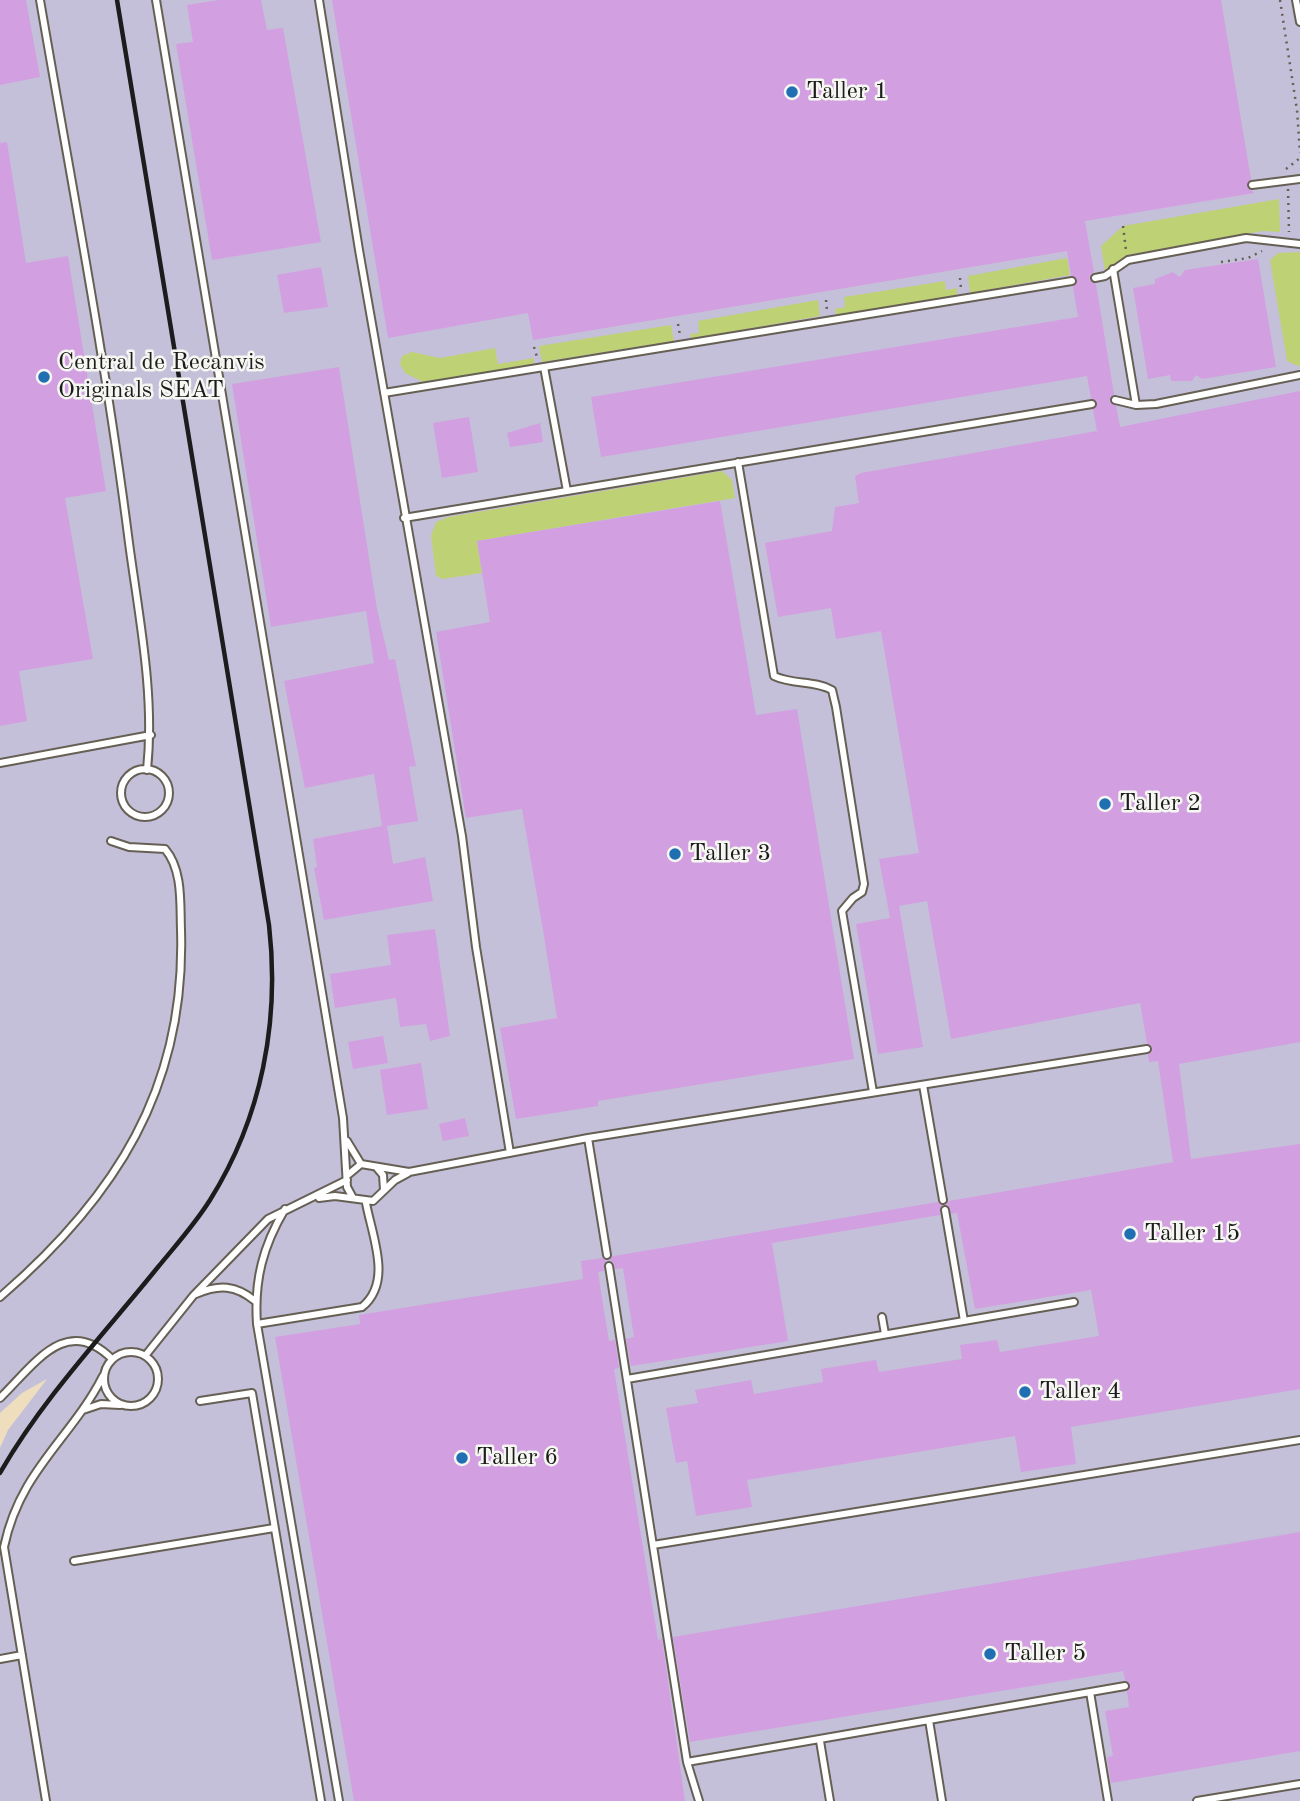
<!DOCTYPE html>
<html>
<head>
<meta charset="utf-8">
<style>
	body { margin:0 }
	canvas { display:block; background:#efdebd }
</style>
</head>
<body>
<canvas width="1300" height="1801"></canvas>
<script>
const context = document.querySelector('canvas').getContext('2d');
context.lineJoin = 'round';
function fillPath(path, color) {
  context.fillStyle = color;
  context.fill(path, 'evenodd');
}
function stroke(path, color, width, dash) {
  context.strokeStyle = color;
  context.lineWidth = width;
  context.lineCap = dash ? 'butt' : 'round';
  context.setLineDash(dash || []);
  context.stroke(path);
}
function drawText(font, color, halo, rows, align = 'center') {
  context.font = font + ' "Old Standard TT",serif';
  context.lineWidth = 5;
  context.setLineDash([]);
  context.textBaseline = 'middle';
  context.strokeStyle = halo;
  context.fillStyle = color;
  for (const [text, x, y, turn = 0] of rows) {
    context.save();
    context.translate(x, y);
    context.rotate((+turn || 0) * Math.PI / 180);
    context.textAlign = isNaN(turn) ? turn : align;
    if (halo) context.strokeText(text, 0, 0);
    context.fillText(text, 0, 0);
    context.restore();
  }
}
fillPath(new Path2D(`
	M0 0H1300V1801H0V1448L8 1430 47 1379 22 1393 0 1413Z`), '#c5c0da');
fillPath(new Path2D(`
	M1279 199 1280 232 1263 231 1127 255 1105 271 1101 246 1123 226Z
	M1300 252V366H1298L1287 361 1270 260 1278 253Z
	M1067 258 1070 275 970 293 968 276Z
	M945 281 946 290 957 288V295L836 315 835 309 845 307 844 297Z
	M818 300 820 316 691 339 690 334 699 333 698 321Z
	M671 325 674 341 542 362 539 346Z
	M495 348 498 364 534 358V364L423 382 405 373 400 364 402 356 412 352 440 358Z
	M722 471 732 480 735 498 477 541 482 573 443 579 436 576 431 536 436 522 448 517Z`), '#bed175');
fillPath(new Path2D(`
	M0 0H26L40 77 0 85Z
	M218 0H261L267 30 283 28 321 242 212 260 176 44 193 42 187 5Z
	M332 0H1221L1251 179 1247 186 1254 193 1085 221 1094 272 1089 278 1096 284 1114 394 1109 401 1116 406 1120 427 1300 391V1042L1179 1064 1191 1159 1300 1144V1389L1071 1427 1076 1464 1021 1472 1015 1436 747 1480 752 1507 696 1516 687 1461 676 1463 666 1408 698 1403 695 1390 751 1380 754 1394 823 1382 821 1369 876 1360 879 1372 962 1359 960 1345 997 1340 1000 1352 1099 1336 1091 1290 975 1309 957 1213 951 1214 946 1205 949 1201 1173 1162 1158 1061 1149 1062 1148 1055 1153 1049 1147 1043 1140 1003 951 1039 927 901 899 906 923 1047 878 1054 856 924 890 918 879 859 919 853 881 631 836 639 831 608 778 617 765 543 832 531 835 507 859 503 855 476 861 473 1097 431 1093 410 1097 402 1091 398 1087 376 601 457 591 397 1078 317 1073 287 1077 279 1071 275 1067 251 533 340 528 313 388 338Z
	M7 142 26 263 68 256 106 491 65 498 93 659 19 671 27 721 0 726V143Z
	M1258 259 1276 367 1202 379 1196 375 1192 381H1171L1170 375 1148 379 1133 288 1155 284V279L1173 272 1180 277 1185 270Z
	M321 267 328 307 284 313 277 275Z
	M339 367 377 609 389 660 395 659 416 766 409 767 418 821 387 826 393 864 425 857 433 901 324 920 314 868 317 867 313 839 382 826 374 774 305 788 284 681 374 663 366 611 271 627 232 384Z
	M469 417 478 472 442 478 433 423Z
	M540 423 543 442 510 447 507 433Z
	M720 501 756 715 797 709 854 1059 598 1101V1106L516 1119 500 1028 557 1018 544 936 522 809 466 818 436 632 490 622 477 541Z
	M435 929 450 1036 430 1041 426 1024 400 1027 396 998 335 1008 330 974 391 965 387 935Z
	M383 1036 388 1063 353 1069 348 1042Z
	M421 1063 428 1109 387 1115 380 1070Z
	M465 1118 469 1136 443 1141 439 1124Z
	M938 1202 942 1205 940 1215 772 1243 788 1341 631 1366 626 1339 634 1337 623 1268 615 1269 614 1263 609 1260 613 1256Z
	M602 1258 607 1261 604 1271 598 1272 603 1304 609 1341 615 1340 619 1368 614 1369 658 1640 662 1639 685 1801H354L275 1337 360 1324 359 1315 583 1279 581 1261Z
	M1300 1532V1751L1111 1783 1107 1757 1113 1756 1105 1711 1129 1707 1127 1691 1130 1684 1125 1680 1123 1671 690 1742 673 1637Z`), '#d29fe0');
const lane = new Path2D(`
	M40 0C71 181 106 361 129 543 139 618 155 695 147 770
	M156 0 343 1118 347 1187 353 1198
	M319 0 359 250 462 836 476 947 510 1153
	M1296 0 1300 22
	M1252 185 1300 179
	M1113 269 1136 405
	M1095 278 1105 276 1128 260 1246 238 1300 244
	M544 367 567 491
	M384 393 1072 281
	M1115 400 1136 405 1156 404 1300 375
	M738 462 774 676C793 685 814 680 832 690L836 707 864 884 862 892 853 898 842 911 873 1092
	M404 518 1092 404
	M0 763 151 735
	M121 793a24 24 0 1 1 48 0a24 24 0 1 1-48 0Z
	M923 1085 943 1200
	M588 1138 607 1255
	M347 1141 361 1164
	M377 1168 383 1175 384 1190
	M349 1174 361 1164 409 1172 588 1138 1147 1049
	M319 1198 335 1196 373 1201 395 1180 408 1173
	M285 1209C263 1246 254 1280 257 1324L339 1801
	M945 1210 964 1321
	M609 1266 687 1762 1125 1686
	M196 1294C219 1284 236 1285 255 1301
	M0 1297C115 1198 186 1088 181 930 180 904 183 870 165 849L129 847 111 841
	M882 1317 885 1334
	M257 1324 362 1307C393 1282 372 1236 366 1203
	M104 1379a27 27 0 1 1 54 0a27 27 0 1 1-54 0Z
	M145 1356 193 1296 268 1219 347 1180
	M627 1379 1074 1302
	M0 1398C34 1365 66 1313 112 1359
	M200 1401 252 1393 321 1801
	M83 1410 101 1404 120 1405
	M653 1545 1300 1440
	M74 1561 274 1528
	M0 1659 22 1655
	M1090 1692 1108 1801
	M929 1720 942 1801
	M820 1741 830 1801
	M687 1762 699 1801
	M46 1801 4 1547C20 1470 71 1439 103 1376
	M1197 1801 1300 1784`);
stroke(lane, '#666054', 10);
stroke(new Path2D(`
	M1280 0 1297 110 1300 153
	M1286 169 1300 158
	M1288 189 1289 232
	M1123 226 1126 250
	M1221 262 1248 258 1262 251
	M960 278 961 288
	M826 300 827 311
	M678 324 680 335
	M534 347 537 357`), '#666054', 2.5, [2, 5]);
stroke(lane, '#fff', 6);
stroke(new Path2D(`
	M0 1473C43 1398 104 1334 158 1267 176 1245 195 1224 210 1200 262 1117 280 1021 269 925L117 0`), '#1c1c1c', 4.5);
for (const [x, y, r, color] of [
	[792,92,7,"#1f6fb2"],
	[44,377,7,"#1f6fb2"],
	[1105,804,7,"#1f6fb2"],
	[675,854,7,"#1f6fb2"],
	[1130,1234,7,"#1f6fb2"],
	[1025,1392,7,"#1f6fb2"],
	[462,1458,7,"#1f6fb2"],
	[990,1654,7,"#1f6fb2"]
]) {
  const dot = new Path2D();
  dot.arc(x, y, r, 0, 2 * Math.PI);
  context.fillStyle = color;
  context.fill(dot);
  stroke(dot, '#f6f6f2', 2.5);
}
drawText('24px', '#1c1c1c', '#f6f6f2', [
	["Taller 1",806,92],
	["Central de Recanvis",58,363],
	["Originals SEAT",58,391],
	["Taller 2",1119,804],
	["Taller 3",689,854],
	["Taller 15",1144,1234],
	["Taller 4",1039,1392],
	["Taller 6",476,1458],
	["Taller 5",1004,1654]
], 'left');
</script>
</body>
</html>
